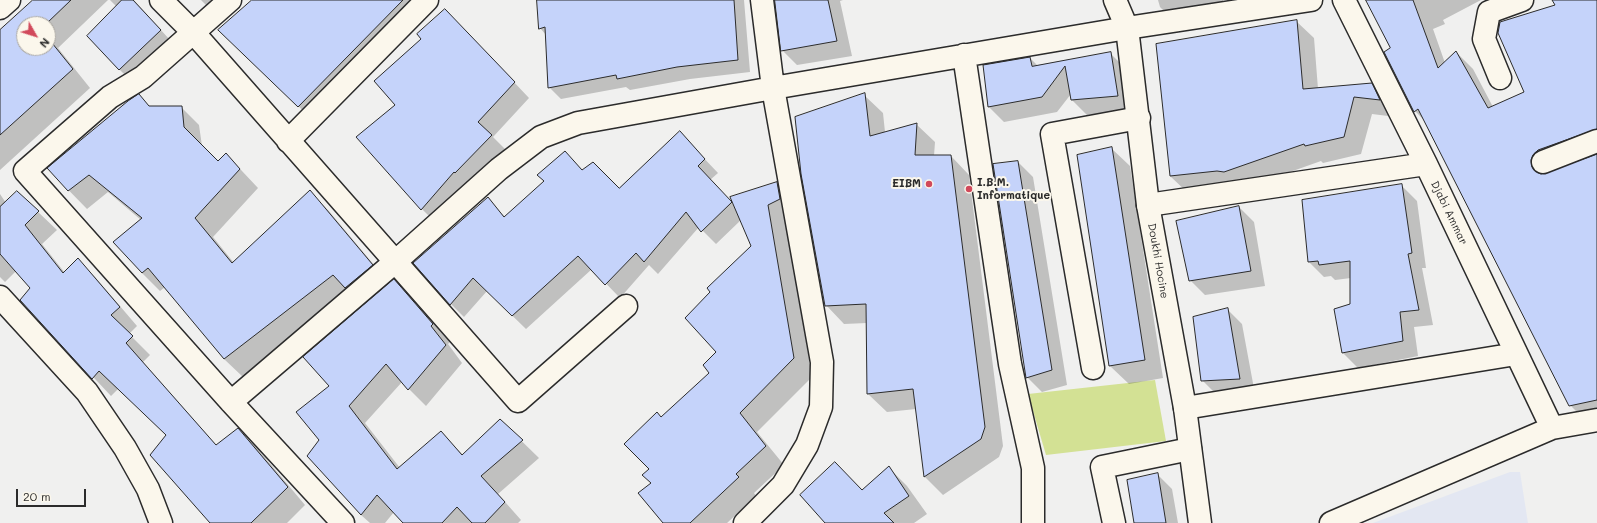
<!DOCTYPE html>
<html>
<head>
<meta charset="utf-8">
<style>
	body { margin:0 }
	#map { position:relative; width:1597px; height:523px; overflow:hidden; background:#f0f0ef; font-family:Mali,sans-serif }
	canvas { display:block }
	.north { position:absolute; left:16px; top:16px; width:40px; height:40px; box-sizing:border-box; background:#fbf7ec; border:1px solid #a8a59f; border-radius:50%; rotate:129deg; font-size:11px; font-weight:700; line-height:16px; text-align:center; color:#2b2b2b }
	.north::after { content:''; display:block; margin:auto; width:14px; height:18px; background:#d1495b; clip-path:polygon(50% 0,100% 100%,50% 72%,0 100%) }
	.scale { position:absolute; left:16px; top:489px; width:70px; height:18px; box-sizing:border-box; border:2px solid #2b2b2b; border-top:0; padding-left:5px; font-size:12px; line-height:14px; white-space:nowrap; color:#2b2b2b; -webkit-text-stroke:3px #fbf7ec; paint-order:stroke }
</style>
</head>
<body>
<div id="map">
<canvas width="1597" height="523"></canvas>
<div class="north">N</div>
<div class="scale">20 m</div>
</div>
<script>
const context = document.querySelector('canvas').getContext('2d');
context.lineJoin = 'round';
function fillPath(path, color) {
  context.fillStyle = color;
  context.fill(path, 'evenodd');
}
function stroke(path, color, width, dash) {
  context.strokeStyle = color;
  context.lineWidth = width;
  context.lineCap = dash ? 'butt' : 'round';
  context.setLineDash(dash || []);
  context.stroke(path);
}
function drawText(font, color, halo, rows, align = 'center') {
  context.font = font + ' Mali,sans-serif';
  context.lineWidth = 4;
  context.setLineDash([]);
  context.textBaseline = 'middle';
  context.strokeStyle = halo;
  context.fillStyle = color;
  for (const [text, x, y, turn = 0] of rows) {
    context.save();
    context.translate(x, y);
    context.rotate((+turn || 0) * Math.PI / 180);
    context.textAlign = isNaN(turn) ? turn : align;
    if (halo) context.strokeText(text, 0, 0);
    context.fillText(text, 0, 0);
    context.restore();
  }
}
fillPath(new Path2D(`
	M1510 472H1520L1528 523H1373Z`), '#e3e7f2');
fillPath(new Path2D(`
	M1155 380 1166 441 1046 455 1028 394Z`), '#d3e194');
fillPath(new Path2D(`
	M35 0H108L58 48 90 88 0 170V32ZM24 24H48V48H24Z
	M110 0H134L178 49 137 87 119 69 117 7Z
	M201 0H221L210 9Z
	M254 0H439L317 124 237 48Z
	M538 0H744L750 72 690 79 630 90 626 87 561 99 549 87 546 35 540 28Z
	M776 0H843L840 1 852 56 797 65 782 50Z
	M1158 0H1223L1226 12 1175 22 1160 7Z
	M1367 0H1481L1443 20 1445 24 1433 29 1445 63 1456 52 1473 69 1493 107 1525 92 1556 6 1562 0H1597V150L1555 167 1548 175 1597 155V419L1587 422 1570 405 1427 123 1415 111 1392 48Z
	M1296 21 1314 38 1318 89 1371 84 1389 102 1396 117 1372 114 1361 154 1323 163 1321 161 1242 189 1188 193 1170 176Z
	M460 25 529 98 493 137 506 150 437 224 422 209 397 105Z
	M1110 53 1125 68 1132 110 1087 115 1072 100 1071 94 1057 112 1004 122 989 107 984 66 1030 58 1038 66Z
	M139 95 150 107H181L199 125 202 146 218 162 226 154 258 188 213 237 234 263 310 192 328 210 390 284 394 281 411 298 450 342 448 344 462 363 426 406 402 382 365 423 400 468 441 432 463 455 500 420 539 458 498 494 521 520 518 523H405L394 512 385 523H370L361 515 320 440 330 386 364 306 351 293 243 377 224 359 165 287 160 291 142 273 141 220 108 192 87 209 48 169Z
	M864 95 883 113 885 132 916 124 935 142 934 156H951L969 175 1003 446 999 457 943 495 925 477 916 409 887 412 868 394 867 323 844 324 826 305Z
	M680 133 718 173 710 180 734 205 777 183 795 201 798 217 786 223 812 377 757 432 784 465 754 493 756 496 727 523H664L652 483 650 470 661 418 711 374 752 246 741 220 716 244 699 227 658 274 649 265 620 298 592 269 526 329 487 291 464 317 451 304 488 199 505 217 545 182 565 152 583 171 619 189Z
	M1111 148 1130 166 1163 378 1129 384 1110 366Z
	M1018 162 1033 177 1067 385 1042 392 1027 377Z
	M1402 186 1417 201 1426 268H1422L1433 325 1414 327 1418 356 1358 368 1343 353 1351 305V278L1335 280 1331 276 1324 277 1309 262Z
	M17 192 57 230 42 244 65 273 78 260 96 278 137 326 129 334 150 355 143 362 217 446 238 429 256 447 305 505 287 523H211L167 436 118 389 111 396 21 300 32 288 16 271 5 282 0 277V194L6 203Z
	M1239 207 1254 222 1265 286 1205 295 1190 280Z
	M1227 309 1242 324 1255 394 1217 395 1202 380Z
	M889 468 907 486 927 514 914 523H826Z
	M1157 474 1172 489 1178 523H1135Z`), '#0003');
const building = new Path2D(`
	M33 0H71L46 24H24V48H48V38L73 69 0 135V30Z
	M122 0H133L161 30 119 70 87 36Z
	M252 0H403L298 107 218 30Z
	M537 0H734L738 60 677 67 617 79 616 75 548 88 545 27 539 29Z
	M775 0H828L837 41 781 51Z
	M1366 0H1413L1438 68 1456 51 1488 108 1524 92 1498 33 1500 22 1555 5 1552 0H1597V129L1538 150 1533 155 1531 160 1532 167 1535 171 1541 174 1597 154V400L1569 406 1418 109 1414 112 1384 52 1390 48Z
	M445 9 515 82 478 122 492 135 455 173 454 172 421 210 356 137 395 105 374 81 421 39 417 34Z
	M1297 20 1303 89 1372 83 1380 100 1354 97 1344 137 1305 146 1304 144 1224 172 1217 171 1170 176 1156 44Z
	M1111 52 1118 96 1071 100 1065 66 1042 97 988 107 983 65 1030 57 1032 66Z
	M865 93 870 136 917 123 915 155H951L985 427 981 439 924 477 913 389 867 394 866 304 825 306 801 174 795 117Z
	M139 94 149 106H182L184 127 218 161 226 153 240 169 195 218 232 263 310 190 373 265 345 288 333 275 224 359 148 268 142 273 113 242 142 218 89 175 68 191 47 168 128 101Z
	M680 131 705 159 698 166 732 202 701 232 686 212 644 262 636 253 605 285 578 256 512 316 473 278 450 305 413 263 488 197 504 217 544 181 537 175 565 151 582 170 593 162 619 188Z
	M1112 147 1145 360 1109 366 1077 155Z
	M1018 161 1052 370 1026 378 993 164Z
	M777 182 780 199 768 205 794 358 740 413 766 446 736 474 739 477 690 523H663L638 493 651 483 642 475 649 469 624 444 657 412 661 417 709 373 703 365 716 352 685 318 710 292 707 288 751 246 730 197Z
	M1402 184 1412 253 1408 254 1419 310 1400 312 1403 341 1342 353 1334 309 1350 304V261L1319 265 1318 261 1308 262 1302 200Z
	M17 191 39 211 25 225 63 273 78 258 120 307 111 315 133 336 126 343 216 445 238 428 288 487 251 523H210L150 455 166 435 99 371 92 379 20 300 30 288 0 254V207Z
	M1239 206 1251 271 1189 281 1176 221Z
	M394 279 433 324 431 326 446 345 408 390 386 364 349 406 397 469 441 431 462 455 500 419 523 440 481 476 505 502 485 523H472L457 507 442 523H403L377 495 361 515 307 456 319 440 296 412 329 386 303 357Z
	M1228 308 1240 379 1201 381 1193 317Z
	M835 462 862 490 889 466 909 496 884 513 894 523H825L800 495Z
	M1158 473 1166 523H1134L1127 480Z`);
fillPath(building, '#c5d3fa');
stroke(building, '#2b2b2b', 1);
const street = new Path2D(`
	M161 0 193 32 518 401 626 306
	M230 0 143 77 110 97 25 171 231 402 343 523
	M1344 0 1426 164 1552 428
	M0 8 9 0
	M964 55 1010 364 1033 468V523
	M1500 78 1484 39 1489 12 1522 0
	M288 141 427 0
	M1543 162 1597 141
	M1148 205 1426 164
	M0 297 87 392 125 448 148 489 161 523
	M1093 368 1052 134 1139 118
	M231 402 395 262 499 169 541 137 578 123 773 88 1127 28 1311 0
	M1185 408 1516 354
	M745 523 783 485 807 445 821 407 822 362 773 88 762 0
	M1114 523 1102 467 1190 449
	M1331 523 1552 428 1597 420`);
const secondary = new Path2D(`
	M1115 0 1127 28 1148 205 1185 408 1200 523`);
stroke(street, '#2b2b2b', 25);
stroke(secondary, '#2b2b2b', 25);
stroke(street, '#fbf7ec', 22);
stroke(secondary, '#fbf7ec', 22);
for (const [x, y, r, color] of [
	[929,184,4,"#d1495b"],
	[969,189,4,"#d1495b"]
]) {
  const dot = new Path2D();
  dot.arc(x, y, r, 0, 2 * Math.PI);
  context.fillStyle = color;
  context.fill(dot);
  stroke(dot, '#fbf7ec', 1.5);
}
drawText('bold 11px', '#2b2b2b', '#fbf7ec', [
	["I.B.M.",977,183],
	["Informatique",977,196],
	["EIBM",921,184,"right"]
], 'left');
drawText('11px', '#2b2b2b', '#fbf7ec', [
	["Djabi Ammar",1449,213,64],
	["Doukhi Hocine",1158,261,80]
]);
</script>
</body>
</html>
